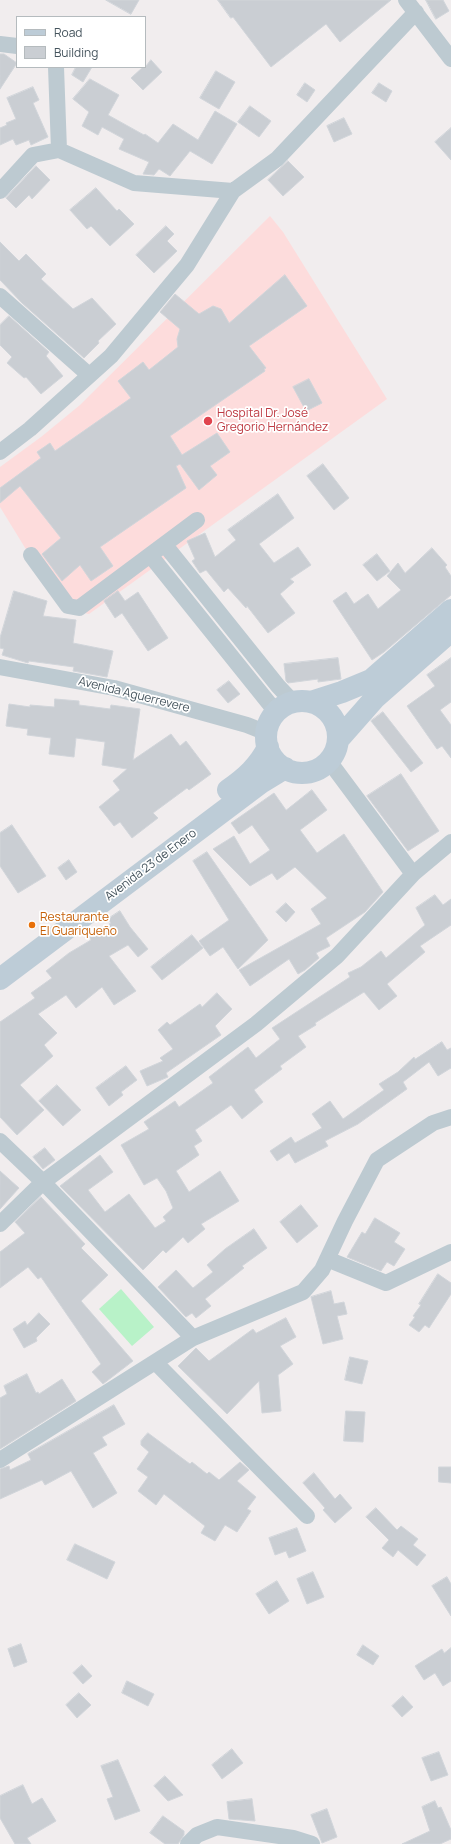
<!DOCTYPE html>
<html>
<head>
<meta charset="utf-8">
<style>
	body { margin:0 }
	#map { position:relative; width:451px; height:1844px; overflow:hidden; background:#f1edee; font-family:Manrope,sans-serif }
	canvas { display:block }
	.legend { position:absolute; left:16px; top:16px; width:130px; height:52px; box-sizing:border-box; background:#fff; border:1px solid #b5bbbe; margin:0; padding:5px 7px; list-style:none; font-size:12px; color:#45545d }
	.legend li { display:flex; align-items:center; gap:8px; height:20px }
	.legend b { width:20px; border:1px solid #b5bbbe }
</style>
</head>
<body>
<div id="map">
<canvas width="451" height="1844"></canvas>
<ul class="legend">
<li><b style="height:5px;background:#bdccd7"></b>Road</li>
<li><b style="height:11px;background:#caced3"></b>Building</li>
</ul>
</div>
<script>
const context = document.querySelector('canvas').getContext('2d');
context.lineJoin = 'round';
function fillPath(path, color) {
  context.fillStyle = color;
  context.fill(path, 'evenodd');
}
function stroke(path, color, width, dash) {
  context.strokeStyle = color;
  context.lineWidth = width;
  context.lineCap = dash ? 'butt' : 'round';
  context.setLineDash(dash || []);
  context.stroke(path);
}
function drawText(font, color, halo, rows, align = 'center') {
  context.font = font + ' Manrope,sans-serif';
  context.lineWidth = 3.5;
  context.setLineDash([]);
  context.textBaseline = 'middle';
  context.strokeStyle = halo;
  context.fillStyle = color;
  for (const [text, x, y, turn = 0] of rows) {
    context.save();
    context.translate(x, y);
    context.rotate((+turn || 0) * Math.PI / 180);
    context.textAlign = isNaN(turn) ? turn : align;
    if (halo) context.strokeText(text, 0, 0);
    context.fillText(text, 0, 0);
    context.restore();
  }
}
fillPath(new Path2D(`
	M270 216 283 232 387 399 89 614 62 608 0 507V467L41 437 80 405Z`), '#fddcdc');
fillPath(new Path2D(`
	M121 1289 154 1327 132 1346 99 1309Z`), '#b8f2c8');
const building = new Path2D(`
	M106 0H139L131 14Z
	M218 0H391L340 42 326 24 271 67 233 17 231 18Z
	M426 0H443L449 11 436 19Z
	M0 54H4L17 63 0 89Z
	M151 60 162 72 143 90 131 78 143 67H145Z
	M76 67H92L83 82 72 75Z
	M216 71 235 82 219 109 200 98Z
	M90 79 119 95 108 115 144 135 145 134 158 143 173 124 198 140 215 111 237 124 212 164 190 151 170 176 159 169 154 175 143 174 149 162 119 149 124 139 102 127 98 135 82 126 89 112 73 99Z
	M305 83 315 90 307 102 297 95Z
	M379 83 392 91 386 102 372 93Z
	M33 87 39 100 33 103 48 137 31 145 29 140 16 145 13 139 0 145V128L7 125 6 123 16 119 7 98Z
	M250 106 271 121 259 137 238 122Z
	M344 118 352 134 334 142 327 126Z
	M451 128V160L435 142Z
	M288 161 304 177 283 196 268 180Z
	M36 166 50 180 32 199 29 195 16 208 6 198Z
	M96 188 117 211 119 209 134 224 110 246 91 226 87 229 70 210Z
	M166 226 174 234 167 241 177 251 154 273 136 255Z
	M0 242 19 261 26 254 46 274 41 279 73 309 92 298 116 324 98 341 99 343 84 358 22 303 0 280Z
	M285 275 307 306 249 346 266 368 264 369 265 371 170 436 182 455 217 433 230 452 210 466 217 475 199 490 180 464 176 466 186 488 100 547 113 566 91 581 80 565 62 581 42 554 61 538 20 486 0 503V488L41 458 37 452 50 443 55 451 131 398 118 381 143 362 149 370 178 347 177 339 180 329 160 312 175 294 199 314 213 306 221 309 229 323Z
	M9 316 49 352 46 356 63 376 41 394 26 377 24 378 7 363 12 357 0 345V325Z
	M309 379 322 403 306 411 293 387Z
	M323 464 349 498 334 510 307 476Z
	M278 494 294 518 259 544 274 563 298 547 311 565 290 579 294 582 280 594 295 613 268 633 247 606 246 608 228 588 224 592 206 570 200 573 192 561 195 559 187 541 205 533 215 557 236 540 228 530Z
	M432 548 447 565 445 567 451 576V595L384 652 372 660 333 601 346 592 354 604 368 594 378 609 401 590 387 576 398 563 405 573Z
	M377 554 390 571 377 581 363 565Z
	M14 591 47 601 43 616 76 620 73 643 113 651 107 677 73 671 74 667 29 661 28 663 2 655 4 649 0 648V638Z
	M118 591 125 601 138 592 168 638 148 651 122 613 115 618 104 601Z
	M338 658 341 679 318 682V679L288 683 286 681 284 664Z
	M451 658V702L440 710 451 725V758L442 746 437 749 407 706 435 686 427 675Z
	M229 681 240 694 228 703 217 690Z
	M55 699 79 701V705L110 709 111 705 140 709 133 760 171 734 180 746 186 741 211 774 189 790 187 788 153 813 158 818 132 838 120 822 114 826 99 807 120 790 113 781 127 769 102 765 105 742 76 738 74 757 49 754 51 738 27 735 28 729 6 726 9 704 30 707V705L54 707Z
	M383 712 423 763 411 772 371 721Z
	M401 774 439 831 408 851 367 796Z
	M312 790 327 810 300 830 317 853 344 834 383 892 365 912 326 938 330 946 316 953 319 958 305 970 298 974 289 959 250 986 239 970 321 924 311 909 327 898 295 867 277 880 272 873 250 886 213 849 234 836 250 864 270 850 252 825 239 834 231 823 274 793 286 810Z
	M12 825 46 876 18 893 0 866V833Z
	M207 852 268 940 238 969 223 947 210 956 199 941 229 920 193 861Z
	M69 860 77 872 66 880 58 868Z
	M435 895 443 905 451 899V925L420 946 425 952 387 984 397 996 379 1010 364 992 315 1023 316 1025 298 1036 306 1047 280 1066 282 1069 254 1090 263 1102 242 1119 231 1105 195 1130 202 1141 194 1146 199 1155 176 1171 189 1192 220 1171 239 1201 201 1224 205 1229 188 1243 183 1237 166 1253 163 1250 143 1270 60 1186 100 1155 113 1172 88 1190 105 1212 129 1194 155 1228 166 1221 163 1217 173 1208 166 1191 157 1178 144 1185 121 1145 149 1129 144 1122 175 1101 179 1107 213 1083 209 1077 248 1047 256 1058 280 1039 272 1028 350 977 348 973 361 967 381 951 386 958 425 925 416 908Z
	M286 903 295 912 286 922 276 912Z
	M120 911 130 927 148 949 138 957 128 945 109 956 136 991 114 1005 102 987 76 1008 66 995 38 1014 57 1033 44 1045 53 1056 20 1085 44 1110 17 1135 0 1117V1022L35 998 31 993 52 978 46 971 69 953 91 940 89 936 111 923 108 919Z
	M192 935 203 948 162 980 151 967Z
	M217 993 232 1009 215 1026 221 1035 166 1073 168 1077 147 1086 140 1071 163 1061 160 1058 173 1049 158 1030 167 1022 170 1025 200 1004 202 1007Z
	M442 1042 447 1050 451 1048V1068L438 1076 429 1062 403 1082 407 1089 358 1124 325 1141 328 1146 295 1163 289 1153 277 1161 270 1151 291 1137 295 1143 322 1128 312 1114 330 1101 343 1119 384 1090 379 1084 398 1072 414 1057 415 1059Z
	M126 1066 137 1080 121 1092 123 1095 109 1106 96 1088Z
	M57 1085 81 1110 63 1126 39 1101Z
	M45 1148 55 1160 43 1169 33 1157Z
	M0 1171 19 1188 0 1209Z
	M41 1197 85 1244 81 1248 108 1275 81 1301 133 1361 103 1384 92 1372 101 1364 41 1277 38 1279 28 1267 0 1288V1252L25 1233 15 1222Z
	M301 1205 318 1226 297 1243 280 1222Z
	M375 1218 400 1233 394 1242 405 1249 394 1266 387 1262 381 1271 347 1257 362 1232 365 1234Z
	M254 1229 267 1248 242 1266 244 1268 205 1299 211 1306 196 1318 192 1313 186 1317 158 1287 176 1270 193 1288 213 1272 207 1265 225 1249Z
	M438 1274 451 1283V1294L429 1328 425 1325 419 1332 409 1325 415 1317 413 1316 421 1305 419 1304Z
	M331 1291 334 1304 344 1302 347 1314 337 1316 343 1339 323 1344 311 1297Z
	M39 1313 50 1324 36 1338 37 1341 24 1348 13 1329 25 1321 27 1325Z
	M286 1318 296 1337 280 1346 293 1364 278 1375 281 1411 262 1413 259 1381 227 1414 178 1366 196 1348 209 1361 253 1329 256 1333Z
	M350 1357 368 1361 362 1384 345 1380Z
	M27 1374 36 1393 38 1392 39 1394 62 1379 76 1401 0 1449V1398L7 1394 4 1386Z
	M114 1405 125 1424 102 1437 107 1445 93 1453 117 1493 93 1508 71 1471 45 1485 42 1480 0 1499V1469L9 1466 10 1470 31 1460 28 1454Z
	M346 1411 365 1412 363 1442 344 1441Z
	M148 1433 190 1464 192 1462 207 1474 209 1472 219 1480 240 1462 249 1470 237 1481 256 1497 247 1509 251 1511 237 1532 225 1525 215 1541 201 1533 205 1526 164 1494 156 1505 138 1491 148 1477 137 1469 149 1452 141 1445V1441Z
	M439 1467H451V1483L439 1482Z
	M314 1473 335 1499 340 1494 352 1508 335 1523 323 1510 325 1508 303 1483Z
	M376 1508 397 1530 401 1526 418 1539 413 1545 426 1555 417 1566 398 1550 393 1557 382 1548 389 1540 366 1517Z
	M297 1528 306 1551 289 1558 286 1551 275 1555 269 1538Z
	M75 1544 115 1562 107 1579 67 1560Z
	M313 1572 324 1597 307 1604 297 1579Z
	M447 1577 451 1584V1616L432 1586Z
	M277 1581 289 1601 269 1614 256 1594Z
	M21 1644 27 1662 14 1667 8 1649Z
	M363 1645 379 1656 373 1665 357 1655Z
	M451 1648V1681L443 1686 435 1673 424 1680 415 1666 442 1649 444 1653Z
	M82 1665 92 1676 83 1684 73 1673Z
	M127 1681 154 1694 148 1706 122 1693Z
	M79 1693 91 1705 77 1718 66 1705Z
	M403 1696 413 1707 402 1717 392 1706Z
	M232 1749 243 1763 222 1779 212 1765Z
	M439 1752 448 1775 431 1781 422 1758Z
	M118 1760 140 1811 115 1820 107 1799 113 1797 101 1766Z
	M165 1776 183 1795 168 1801 154 1786Z
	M23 1785 32 1804 42 1798 56 1821 27 1838 31 1844H15L0 1818V1796Z
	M252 1799 255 1821 229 1819 227 1802Z
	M435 1801 438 1808 441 1807 451 1830V1839L440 1844H402L430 1831 422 1807Z
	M327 1809 337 1837 322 1843 311 1815Z
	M163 1816 184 1831V1835L178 1844H165L150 1833Z`);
fillPath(building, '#caced3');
stroke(building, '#d1d5da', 1);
stroke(new Path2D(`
	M406 0 451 59
	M0 44 17 46
	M56 67 59 150
	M0 191 33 155 59 150 134 183 233 191
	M0 296 89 375
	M0 452 30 429 111 356 187 265 233 191 277 159 416 12
	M165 545 278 686 293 702
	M31 555 68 606 79 608 197 520
	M150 555 276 712
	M0 667 114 688 247 725 267 733
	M329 761 413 874
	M0 1141 43 1182 193 1338
	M0 1224 43 1182 256 1024 337 956 413 874 451 842
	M327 1259 386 1283 451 1252
	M155 1362 307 1516
	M0 1460 193 1338 303 1292 322 1270 345 1221 377 1160 433 1123 451 1117
	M188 1844 197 1835 217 1827 293 1838 312 1844`), '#bdcad1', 16);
stroke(new Path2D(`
	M266 737a36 36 0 1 1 72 0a36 36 0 1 1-72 0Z
	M311 702 342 692 371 680 451 610
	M338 740 375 698 451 631
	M228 790C245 778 259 766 268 747
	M0 979 262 782 285 768`), '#bdccd7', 22);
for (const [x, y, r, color] of [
	[208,421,5,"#e0444e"],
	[32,925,4,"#e8710a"]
]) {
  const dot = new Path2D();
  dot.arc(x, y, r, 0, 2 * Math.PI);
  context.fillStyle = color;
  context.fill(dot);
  stroke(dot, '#fff', 1.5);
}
drawText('12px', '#be3a42', '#fff', [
	["Hospital Dr. José",217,414],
	["Gregorio Hernández",217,428]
], 'left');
drawText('12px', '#45545d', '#fff', [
	["Avenida Aguerrevere",134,695,14],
	["Avenida 23 de Enero",151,865,-37]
]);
drawText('12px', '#c56008', '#fff', [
	["Restaurante",40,918],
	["El Guariqueño",40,932]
], 'left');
</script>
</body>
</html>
